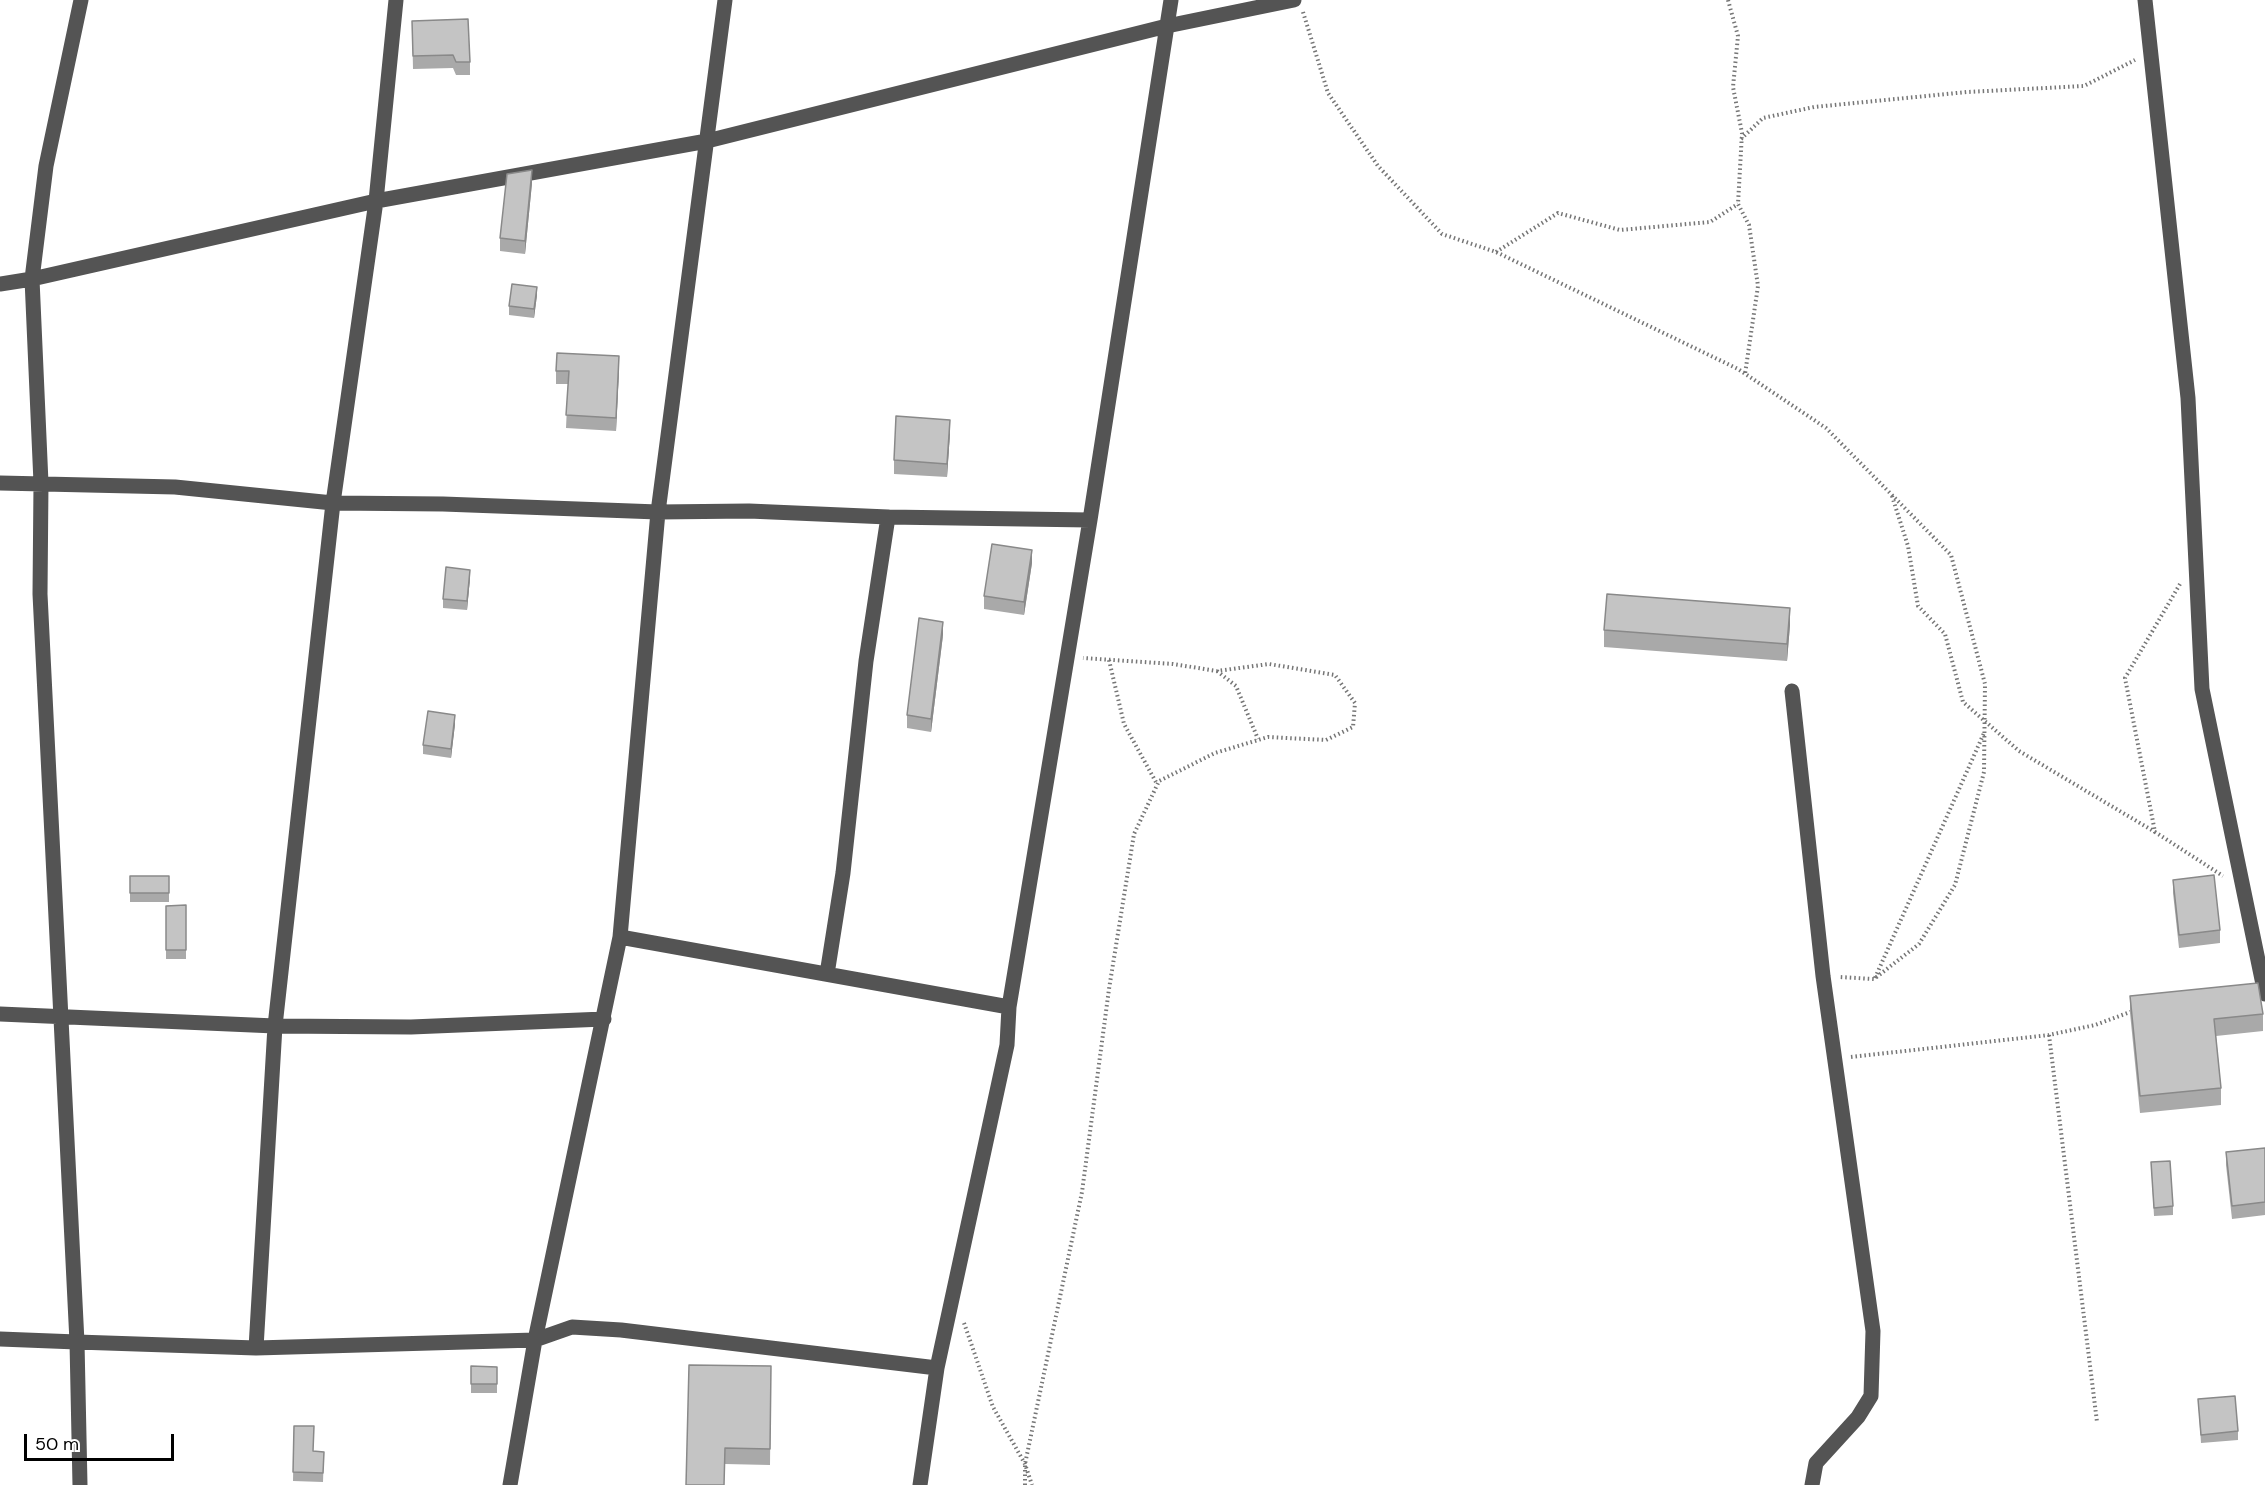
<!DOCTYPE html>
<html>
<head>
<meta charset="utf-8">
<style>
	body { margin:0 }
	#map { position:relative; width:2265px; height:1485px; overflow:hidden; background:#fff; font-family:"DM Sans",sans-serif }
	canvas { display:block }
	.scale { position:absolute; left:24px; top:1434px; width:150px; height:27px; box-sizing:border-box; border:3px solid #000; border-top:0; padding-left:8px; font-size:18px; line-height:21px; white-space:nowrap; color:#000; -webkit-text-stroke:4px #fff; paint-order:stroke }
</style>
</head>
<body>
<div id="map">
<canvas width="2265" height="1485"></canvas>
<div class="scale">50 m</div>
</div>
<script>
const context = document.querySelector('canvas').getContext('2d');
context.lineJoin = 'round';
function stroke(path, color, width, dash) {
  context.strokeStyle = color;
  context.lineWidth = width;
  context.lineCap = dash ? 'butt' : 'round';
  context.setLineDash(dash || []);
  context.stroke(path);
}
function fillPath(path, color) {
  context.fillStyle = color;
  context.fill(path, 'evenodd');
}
stroke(new Path2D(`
	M1728 0 1738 36 1733 87 1742 133 1738 204 1749 225 1758 286 1745 374
	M1303 12 1328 93 1378 166 1442 234 1496 252 1738 369 1826 428 1951 555 1985 684 1984 772 1955 885 1919 944 1874 979 1839 977
	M1741 139 1763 118 1814 107 1967 92 2084 86 2135 60
	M1496 252 1558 213 1620 230 1710 222 1738 204
	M1892 496 1908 546 1918 606 1945 634 1963 702 2019 751 2155 832
	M2180 584 2125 678 2155 832 2223 876
	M1109 660 1124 724 1157 784
	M1217 671 1236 686 1258 739
	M1875 978 1984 733
	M2049 1035 2097 1422
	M1851 1057 2049 1035 2095 1025 2133 1011
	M964 1323 993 1407 1025 1464 1032 1485
	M1025 1485V1464L1082 1192 1109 989 1134 834 1159 781 1215 753 1268 737 1326 740 1353 727 1355 703 1335 675 1269 664 1217 671 1173 664 1083 658`), '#767676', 4, [1.5, 3]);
stroke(new Path2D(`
	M2145 0 2188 398 2202 689 2265 994
	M0 284 32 279 376 201 707 141 1167 26 1294 0
	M0 483 175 487 333 503 443 504 658 512 749 511 888 517 1090 520
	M1792 691 1823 976 1873 1331 1871 1396 1858 1417 1816 1463 1812 1485
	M620 937 1009 1007
	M827 974 843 873 866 661 888 517
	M0 1014 275 1026 411 1027 604 1019
	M0 1339 77 1342 40 594 41 483 32 279 46 166 81 0
	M256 1348 535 1340 572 1327 621 1330 937 1368
	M80 1485 77 1342 256 1348 275 1026 333 503 376 201 396 0
	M510 1485 535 1340 620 937 658 512 725 0
	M920 1485 937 1368 1007 1045 1009 1007 1090 520 1171 0`), '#545454', 15);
fillPath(new Path2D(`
	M412 21 470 62V75H456L453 68 413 69Z
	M532 183 525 254 500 251V238Z
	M537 295 534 318 509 315V306Z
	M619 369 616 431 566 428 568 384H556V371Z
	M950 433 947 477 894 474V460Z
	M1032 563 1024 615 984 609V596Z
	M470 578 467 610 443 608V599Z
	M1790 625 1787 661 1604 647V630Z
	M943 635 931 732 907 728V715Z
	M455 724 451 758 423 754V745Z
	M130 876H169V902H130Z
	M2173 880 2220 930V943L2179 948 2173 893Z
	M186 905V959H166V906Z
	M2130 996 2263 1014V1031L2216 1036 2221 1088V1105L2140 1113 2130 1013Z
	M2265 1148V1215L2232 1219 2226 1165V1152Z
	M2151 1162 2173 1206V1215L2154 1216Z
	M471 1366 497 1367V1393H471Z
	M771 1366 770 1465 725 1464 686 1485Z
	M2198 1399 2238 1431V1440L2201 1443Z
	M294 1426 313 1451 324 1452 323 1482 293 1481Z`), '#a9a9a9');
fillPath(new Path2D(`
	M532 170V183L525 254V241Z
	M537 287V295L534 318V309Z
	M619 356V369L616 431V418Z
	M950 420V433L947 477V464Z
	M1032 550V563L1024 615V602Z
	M470 570V578L467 610V601Z
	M1790 608V625L1787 661V644Z
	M943 622V635L931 732V719Z
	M455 715V724L451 758V749Z`), '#898989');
const building = new Path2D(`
	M468 19 470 62H456L453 55 413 56 412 21Z
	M532 170 525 241 500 238 507 174Z
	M512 284 537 287 534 309 509 306Z
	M557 353 619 356 616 418 566 415 569 371H556Z
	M896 416 950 420 947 464 894 460Z
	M992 544 1032 550 1024 602 984 596Z
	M446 567 470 570 467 601 443 599Z
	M1607 594 1790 608 1787 644 1604 630Z
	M919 618 943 622 931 719 907 715Z
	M428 711 455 715 451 749 423 745Z
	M2214 875 2220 930 2179 935 2173 880Z
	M130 876H169V893H130Z
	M186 905V950H166V906Z
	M2258 983 2263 1014 2214 1019 2221 1088 2140 1096 2130 996Z
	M2265 1148V1202L2232 1206 2226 1152Z
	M2170 1161 2173 1206 2154 1208 2151 1162Z
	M689 1365 771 1366 770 1449 725 1448 724 1485H686Z
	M471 1366 497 1367V1384H471Z
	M2235 1396 2238 1431 2201 1435 2198 1399Z
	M294 1426H314L313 1451 324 1452 323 1473 293 1472Z`);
fillPath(building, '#c4c4c4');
stroke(building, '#898989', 1.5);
</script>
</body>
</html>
